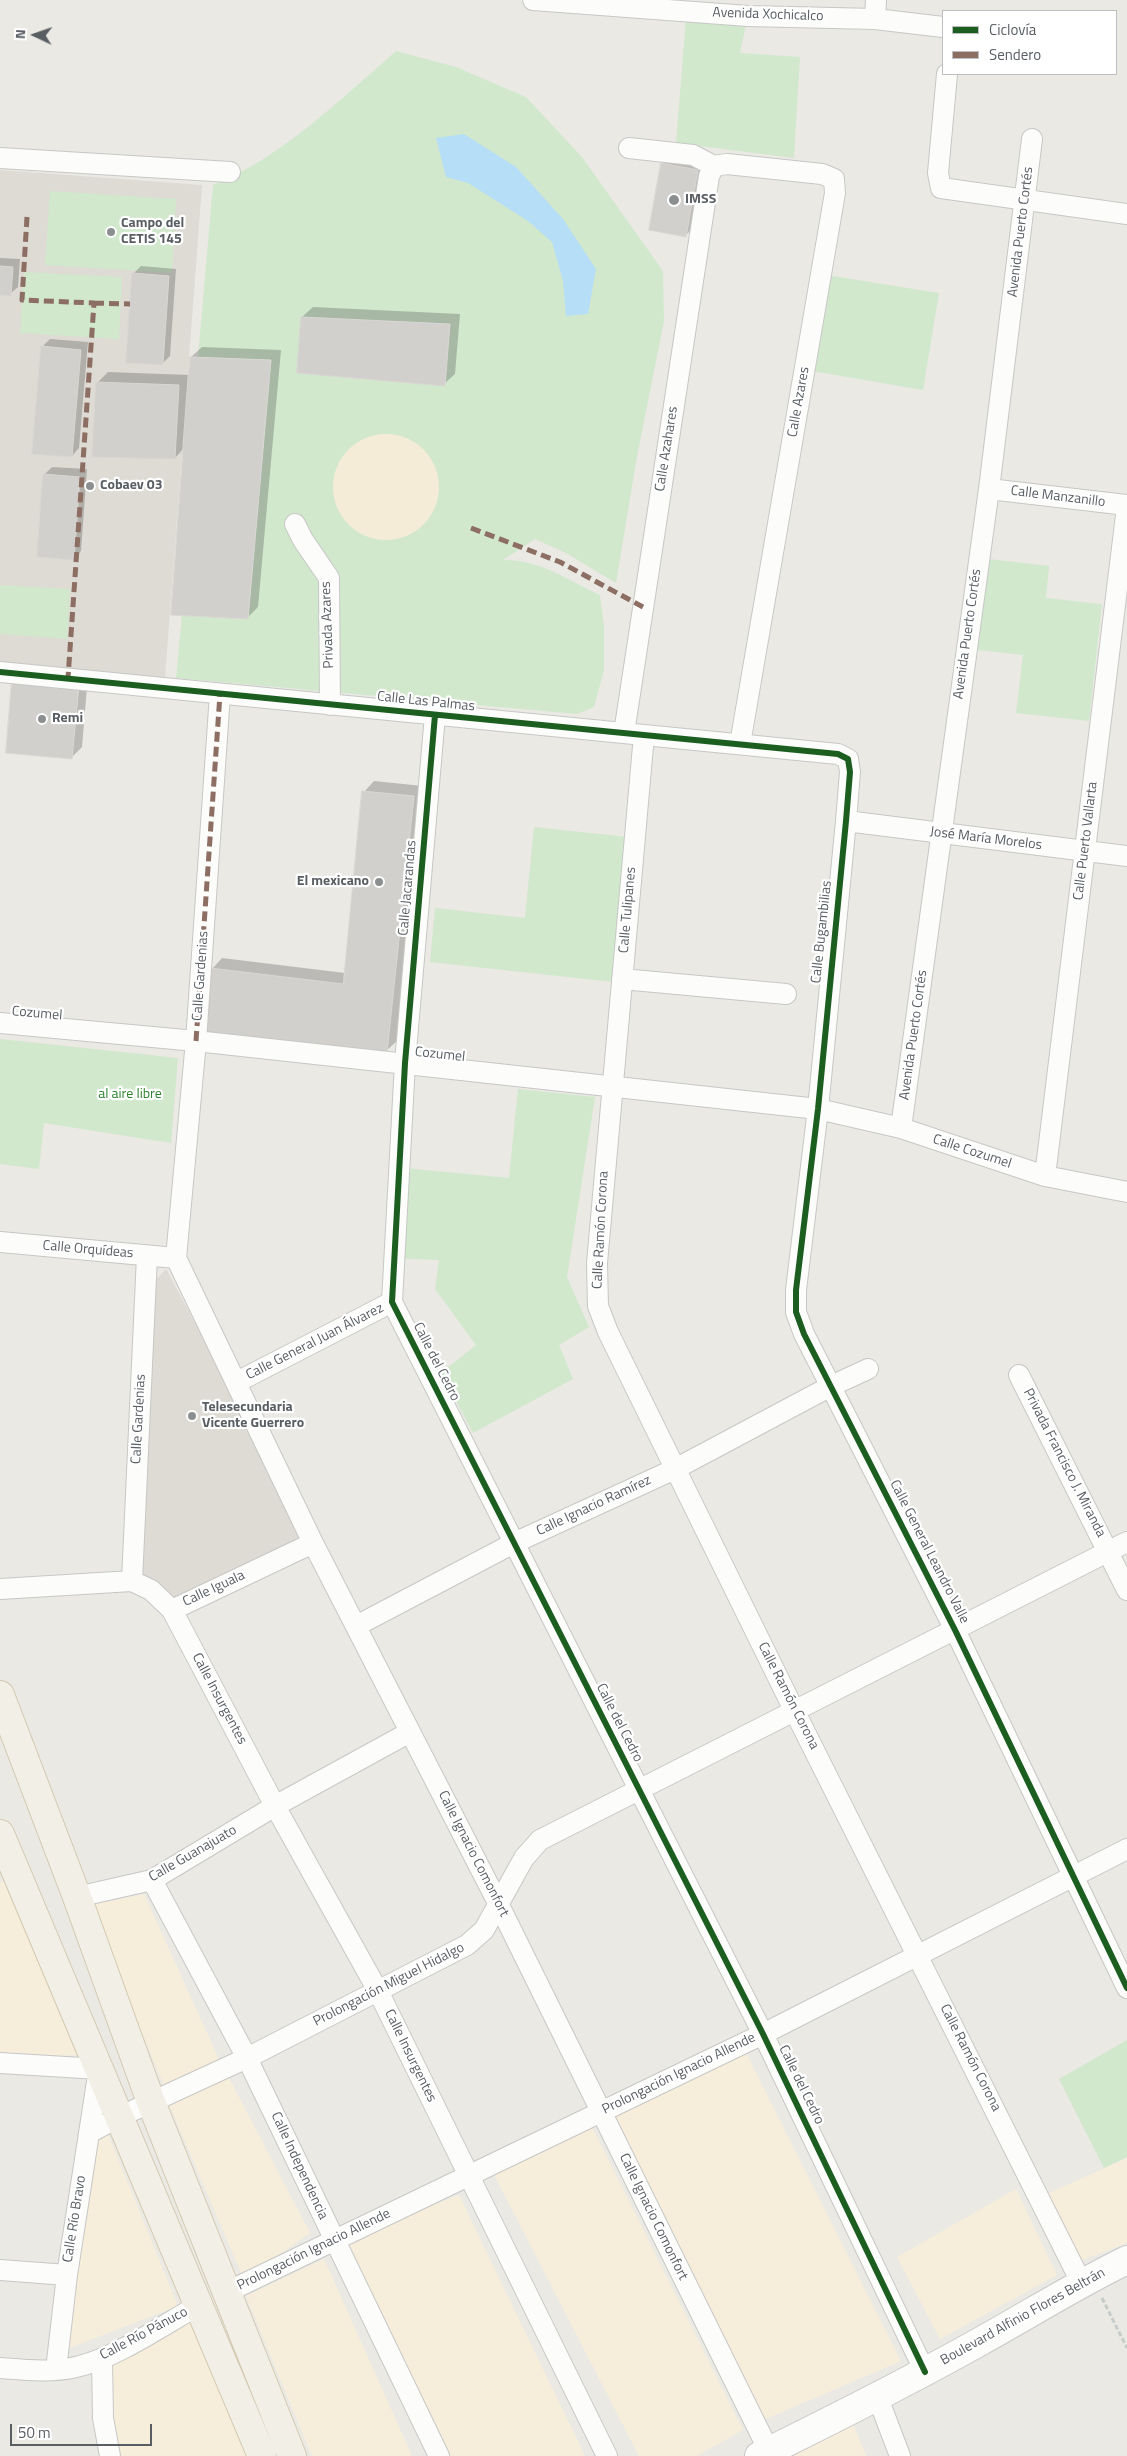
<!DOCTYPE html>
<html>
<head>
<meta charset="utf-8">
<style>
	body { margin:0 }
	#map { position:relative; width:1127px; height:2456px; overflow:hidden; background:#eae9e4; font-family:"Titillium Web",sans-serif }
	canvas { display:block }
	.legend { position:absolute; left:942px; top:10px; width:175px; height:65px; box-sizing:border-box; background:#fff; border:1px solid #bdbfc1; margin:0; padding:6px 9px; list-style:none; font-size:15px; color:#595e63 }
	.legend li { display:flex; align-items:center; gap:10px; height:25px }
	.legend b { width:25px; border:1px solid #bdbfc1 }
	.north { position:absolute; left:10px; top:10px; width:50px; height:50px; -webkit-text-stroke:4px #fff; paint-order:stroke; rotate:273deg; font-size:14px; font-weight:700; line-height:20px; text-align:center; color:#595e63 }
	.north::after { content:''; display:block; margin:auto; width:18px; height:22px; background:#595e63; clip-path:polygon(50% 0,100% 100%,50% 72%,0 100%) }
	.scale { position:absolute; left:10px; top:2424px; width:142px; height:22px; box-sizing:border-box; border:2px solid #595e63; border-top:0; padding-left:6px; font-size:15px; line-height:18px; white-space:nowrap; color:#595e63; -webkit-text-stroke:4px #fff; paint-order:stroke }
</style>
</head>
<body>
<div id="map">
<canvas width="1127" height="2456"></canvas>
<ul class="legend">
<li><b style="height:6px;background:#1b5e20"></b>Ciclovía</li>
<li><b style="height:6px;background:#8d6e63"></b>Sendero</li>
</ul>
<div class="north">N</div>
<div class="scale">50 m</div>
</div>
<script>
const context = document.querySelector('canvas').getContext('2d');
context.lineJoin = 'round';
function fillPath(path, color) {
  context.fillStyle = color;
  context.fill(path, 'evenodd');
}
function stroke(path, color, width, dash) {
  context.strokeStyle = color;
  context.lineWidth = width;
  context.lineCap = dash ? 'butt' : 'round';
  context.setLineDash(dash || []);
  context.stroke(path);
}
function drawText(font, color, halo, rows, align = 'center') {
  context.font = font + ' "Titillium Web",sans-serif';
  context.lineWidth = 4.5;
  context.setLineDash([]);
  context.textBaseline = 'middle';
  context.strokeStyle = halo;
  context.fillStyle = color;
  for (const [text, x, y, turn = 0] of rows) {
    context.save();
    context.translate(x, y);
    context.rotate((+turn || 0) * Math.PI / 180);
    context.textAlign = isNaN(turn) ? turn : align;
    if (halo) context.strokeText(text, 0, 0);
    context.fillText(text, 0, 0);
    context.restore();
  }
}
fillPath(new Path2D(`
	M0 1882 11 1883 78 2055 0 2057Z
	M144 1894 222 2066 164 2086 89 1905Z
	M745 2051 901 2361 754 2424 603 2110Z
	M229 2078 310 2233 244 2280 169 2104Z
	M585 2113 743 2430 697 2456H639L488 2163Z
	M100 2115 178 2306 67 2349Z
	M1127 2158V2243L1067 2266 1036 2199Z
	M1016 2189 1057 2275 940 2339 897 2257Z
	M459 2195 585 2456H431L332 2244Z
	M324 2259 412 2456H312L246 2296Z
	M194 2317 249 2456H113L95 2372Z
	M853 2424 866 2456H791Z`), '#f6eedb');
fillPath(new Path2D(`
	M0 170 202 185 165 678 0 666Z
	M166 1269 313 1543 172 1610 132 1581 146 1290Z`), '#dddbd4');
fillPath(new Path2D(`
	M748 16 740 53 800 57 794 158 676 143 686 18Z
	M396 51 456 67 526 97 582 157 663 271 664 321 636 462 616 583 566 553 535 539 503 560C542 560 565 579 600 595L604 626V670L594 707 577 714 176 678 182 615 248 619 271 360 198 357 213 185C280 159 342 98 396 51Z
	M50 191 176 199 172 273 45 265Z
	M24 272 122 277 119 339 20 333Z
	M826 275 939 293 923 390 812 371Z
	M980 558 1049 566 1046 598 1102 604 1089 721 1016 713 1023 655 969 649Z
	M0 585 70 589 67 639 0 634Z
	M534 827 628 837 613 982 430 962 435 908 525 918Z
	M0 1039 178 1058 171 1143 44 1123 39 1169 0 1164Z
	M518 1089 595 1097 567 1277 589 1327 559 1345 573 1379 473 1433 441 1373 476 1345 435 1289 439 1260 390 1258 394 1167 509 1178Z
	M1127 2040V2157L1104 2168 1059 2079Z`), '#d1e8cd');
fillPath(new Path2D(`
	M333 487a53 53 0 1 1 106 0a53 53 0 1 1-106 0Z`), '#f4ecd7');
fillPath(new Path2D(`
	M464 134 516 167 563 219 596 269 588 314 566 316 563 281 552 242 528 221 468 183 446 177 436 138Z`), '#b6def7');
fillPath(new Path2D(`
	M670 156 706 163 693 228 685 236 662 164Z
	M0 258 20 259 18 287 10 294H0Z
	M141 266 176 269 170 356 162 364 133 274Z
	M313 307 460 314 455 374 444 384 302 317Z
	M50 339 88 342 79 448 72 456 42 347Z
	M202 347 281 350 258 607 247 618 184 448 175 458 97 383 108 372 190 375 191 357Z
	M52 467 87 469 81 551 74 559 44 475Z
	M24 669 88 675 82 747 71 758Z
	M374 781 423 786 397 1041 386 1051 212 969 222 958 345 973 364 792Z`), '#0003');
const building = new Path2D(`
	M661 163 698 170 686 237 649 230Z
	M0 266 13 267 11 296 0 295Z
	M132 273 169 276 163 365 126 363Z
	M301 317 450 324 445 386 297 373Z
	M41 346 81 350 72 457 32 454Z
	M190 357 271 360 248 619 171 615Z
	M96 382 179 385 175 459 92 457Z
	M43 474 80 477 74 560 37 557Z
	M12 679 79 685 72 759 6 753Z
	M362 791 414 796 387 1053 203 1032 210 968 343 984Z`);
fillPath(building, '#d1d0cd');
stroke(building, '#dad7d3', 1);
const street = new Path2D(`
	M533 0 748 16 875 19 943 27
	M875 19 876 0
	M947 74 938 173 941 188 1127 214
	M629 148 693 155 714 166
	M0 158 230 172
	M714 166 727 164 822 174 834 179 835 193 740 744
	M989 489 1127 505
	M295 524 303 540 329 578 330 705
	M0 672 838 754 848 759 850 772 846 821 818 1109 796 1290V1312L804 1334 955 1630 1127 1988
	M435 715 405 1063 392 1302 763 2034 925 2372
	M624 733 709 176 714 166
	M644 735 597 1263 598 1306 608 1332 795 1712 1081 2282
	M846 821 1127 856
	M622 979 786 994
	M0 1023 196 1041 818 1109 901 1128 1045 1176 1127 1192
	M901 1128 989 489 1032 139
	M1045 1176 1127 507
	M0 1242 176 1258
	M176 1258 313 1543 499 1905 769 2451
	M176 1258 196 1041 220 694
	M1019 1375 1127 1590
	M237 1382 392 1302
	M132 1581 147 1256
	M0 1589 132 1581 151 1590 172 1610 275 1806 378 1991 607 2456
	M172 1610 313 1543
	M356 1626 514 1543 675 1469 831 1386 868 1369
	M152 1880 247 2058 439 2456
	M77 1897 152 1880 275 1806 410 1732
	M0 2063 99 2069 67 2275 56 2370
	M89 2133 119 2117 247 2058 467 1945 484 1930 524 1858 540 1840 1127 1542
	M0 2270 67 2275
	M227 2292 763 2034 1127 1849
	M102 2358 103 2418 110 2456
	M0 2368C25 2370 51 2373 76 2367 116 2358 163 2325 199 2305
	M878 2398 900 2456`);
const secondary = new Path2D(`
	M759 2456C834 2419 908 2382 981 2341 1030 2314 1077 2284 1127 2260`);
const primary = new Path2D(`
	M0 1695 77 1897 151 2102 292 2456
	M0 1834 262 2456`);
stroke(street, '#c7c7c6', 22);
stroke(secondary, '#c7c8c8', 30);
stroke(primary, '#d3c9b0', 30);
stroke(new Path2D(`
	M1102 2298 1127 2348`), '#c6ccc9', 3, [5, 2.5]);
stroke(street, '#fcfcfb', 20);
stroke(secondary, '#fcfcfb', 28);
stroke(primary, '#f2efe7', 28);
stroke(new Path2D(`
	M27 217 22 300 94 303 68 678
	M94 303 130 304
	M471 528 560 562 643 607
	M196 1041 220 694`), '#8d6e63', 5, [10, 5]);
stroke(new Path2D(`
	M0 672 838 754 848 759 850 772 846 821 818 1109 796 1290V1312L804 1334 955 1630 1127 1988
	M435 715 405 1063 392 1302 763 2034 925 2372`), '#1b5e20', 6);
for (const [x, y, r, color] of [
	[674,200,6,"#8c8f90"],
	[111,232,5,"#8c8f90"],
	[90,486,5,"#8c8f90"],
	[42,719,5,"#8c8f90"],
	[379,882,5,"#8c8f90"],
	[192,1416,5,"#8c8f90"]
]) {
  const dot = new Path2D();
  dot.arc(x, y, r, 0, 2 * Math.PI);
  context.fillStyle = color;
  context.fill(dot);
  stroke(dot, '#fff', 2);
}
drawText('14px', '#595e63', '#fff', [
	["Avenida Xochicalco",768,15,2],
	["Avenida Puerto Cortés",1021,232,-83],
	["Calle Azares",799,402,-80],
	["Calle Azahares",667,449,-81],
	["Calle Manzanillo",1058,497,7],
	["Privada Azares",328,625,-92],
	["Avenida Puerto Cortés",968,634,-82],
	["Calle Las Palmas",426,702,6],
	["José María Morelos",986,839,7],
	["Calle Puerto Vallarta",1086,841,-83],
	["Calle Jacarandas",408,888,-85],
	["Calle Tulipanes",628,910,-85],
	["Calle Bugambilias",822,932,-84],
	["Calle Gardenias",201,976,-86],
	["Cozumel",37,1014,5],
	["Avenida Puerto Cortés",914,1035,-82],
	["Cozumel",440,1055,6],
	["Calle Cozumel",972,1152,18],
	["Calle Ramón Corona",601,1230,-87],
	["Calle Orquídeas",88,1250,5],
	["Calle General Juan Álvarez",315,1342,-27],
	["Calle del Cedro",436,1362,63],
	["Calle Gardenias",139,1419,-87],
	["Privada Francisco J. Miranda",1064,1463,63],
	["Calle Ignacio Ramírez",594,1506,-25],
	["Calle General Leandro Valle",929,1552,63],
	["Calle Iguala",214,1589,-25],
	["Calle Ramón Corona",788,1696,63],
	["Calle Insurgentes",219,1699,62],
	["Calle del Cedro",619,1723,63],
	["Calle Guanajuato",193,1854,-30],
	["Calle Ignacio Comonfort",473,1854,63],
	["Prolongación Miguel Hidalgo",389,1985,-27],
	["Calle Insurgentes",410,2056,64],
	["Calle Ramón Corona",970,2058,63],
	["Prolongación Ignacio Allende",679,2074,-26],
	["Calle del Cedro",801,2085,64],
	["Calle Independencia",299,2166,65],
	["Calle Ignacio Comonfort",653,2217,64],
	["Calle Río Bravo",75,2219,-81],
	["Prolongación Ignacio Allende",314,2250,-26],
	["Boulevard Alfinio Flores Beltrán",1023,2317,-29],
	["Calle Río Pánuco",144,2334,-28]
]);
drawText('bold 14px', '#595e63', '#fff', [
	["IMSS",685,200],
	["Campo del",121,224],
	["CETIS 145",121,240],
	["Cobaev 03",100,486],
	["Remi",52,719],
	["El mexicano",369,882,"right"],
	["Telesecundaria",202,1408],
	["Vicente Guerrero",202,1424]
], 'left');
drawText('14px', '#2f8430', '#fff', [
	["al aire libre",130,1095]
]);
</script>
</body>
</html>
